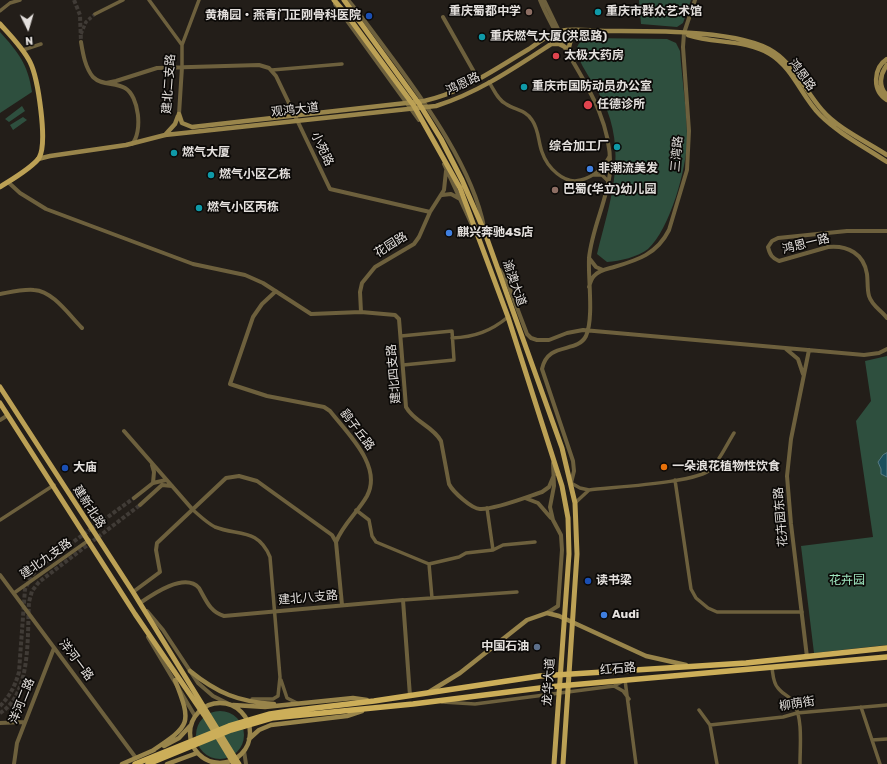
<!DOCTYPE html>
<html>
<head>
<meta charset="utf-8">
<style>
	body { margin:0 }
	#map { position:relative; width:887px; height:764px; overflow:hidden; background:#231e19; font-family:Rubik,sans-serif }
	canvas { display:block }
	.north { position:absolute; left:8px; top:8px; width:40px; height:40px; -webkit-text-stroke:3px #0b0907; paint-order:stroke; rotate:175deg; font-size:11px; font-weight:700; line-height:16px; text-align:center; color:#e4e0dd }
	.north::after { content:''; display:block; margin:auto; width:14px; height:18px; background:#e4e0dd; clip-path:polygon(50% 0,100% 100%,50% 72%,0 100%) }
</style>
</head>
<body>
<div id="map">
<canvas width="887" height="764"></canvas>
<div class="north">N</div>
</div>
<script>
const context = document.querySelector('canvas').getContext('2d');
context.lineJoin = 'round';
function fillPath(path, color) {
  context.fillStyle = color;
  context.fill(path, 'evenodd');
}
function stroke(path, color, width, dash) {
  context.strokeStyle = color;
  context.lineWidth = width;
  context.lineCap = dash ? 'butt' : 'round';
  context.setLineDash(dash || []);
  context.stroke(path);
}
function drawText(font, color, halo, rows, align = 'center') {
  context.font = font + ' Rubik,"Noto Sans SC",sans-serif';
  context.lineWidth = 3.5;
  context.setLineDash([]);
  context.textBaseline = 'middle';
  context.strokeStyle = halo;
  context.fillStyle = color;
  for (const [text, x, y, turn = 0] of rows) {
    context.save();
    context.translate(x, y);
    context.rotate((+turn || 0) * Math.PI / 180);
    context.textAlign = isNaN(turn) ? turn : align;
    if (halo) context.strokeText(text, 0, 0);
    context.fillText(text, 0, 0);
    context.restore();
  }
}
fillPath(new Path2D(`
	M639 0H691L683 23 677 27 641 24Z
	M0 32C18 52 28 64 32 92L0 113Z
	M588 38 667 39 676 43 680 51C682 80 687 110 687 139 687 168 670 229 648 249 638 257 620 261 607 262L597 254C609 205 626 160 607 110 599 89 583 72 576 51 578 43 580 41 588 38Z
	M22 106 25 111 9 122 5 119Z
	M23 117 27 120 13 130 10 125Z
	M887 356V645L814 653 801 546 873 537 856 421 871 401 865 361Z
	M196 735a24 24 0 1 1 48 0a24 24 0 1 1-48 0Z`), '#2e4f3e');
const water = new Path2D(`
	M887 453V477L881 474V469L878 462 883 455Z`);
fillPath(water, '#1b4f5d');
stroke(water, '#577a83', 1);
stroke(new Path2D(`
	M81 34 86 22 95 14`), '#403b36', 3.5, [3.5, 2]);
stroke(new Path2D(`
	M74 0 80 15 81 42
	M0 706C10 696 15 686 19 672L25 589 33 574 44 563 134 498
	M0 713C32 694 27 634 29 602L32 591 39 582 140 505`), '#403b36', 4, [4, 2]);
stroke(new Path2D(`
	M149 0 182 45
	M0 11 10 3 20 0
	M95 14 123 0
	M23 50 41 44
	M182 67V45L199 0
	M272 70 342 64
	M489 82C494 90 498 100 506 104 515 110 526 110 532 120 539 130 538 141 542 152 547 167 564 185 581 180 593 177 603 168 609 157
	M594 175H602L608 181
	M401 336 452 331 454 360 403 365
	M452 338C475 337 491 331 508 317
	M675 480 691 589 696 598 708 608 717 612H802
	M571 483 580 488 589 490C612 487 698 483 711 469 720 460 727 444 734 433
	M575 503 589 490
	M487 508 493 550
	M193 510C200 516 207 523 215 527 238 536 258 528 270 557L280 677 278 696 273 699H252
	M356 510 369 520 372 536 376 542 429 564 432 598
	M0 520 54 485
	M429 564 459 557 466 553 493 550 503 545 535 542
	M14 593 89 540
	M403 600 517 592
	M772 668C773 674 773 683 778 688 782 694 790 696 794 703 803 720 800 745 800 764
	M281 680 287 698 297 703
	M614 686 625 680 636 764
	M442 702 475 704 614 686 623 691 629 699
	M861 707 880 764
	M699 710 710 725 717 764
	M710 725 783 717 797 713 887 705
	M872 740 887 739`), '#6d603d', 3.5);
stroke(new Path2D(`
	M348 0C364 19 378 39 393 59 427 105 473 170 484 227
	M540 0C563 58 614 105 610 172 607 201 592 228 589 258L596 267 603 270
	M544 0 559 31
	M335 4 419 120
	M443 17 478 79
	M81 42C83 54 85 67 93 77 102 86 115 82 125 88 139 96 143 132 132 144
	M106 83 116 81 157 68 259 65 269 68 276 76 330 189 430 212
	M179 114 182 67
	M444 164 471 223
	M8 182 20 193 46 209 193 264 245 275 263 283 311 314 361 312 395 315 399 319 406 407C414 422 433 426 441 441L449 484C453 492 472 509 480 509 494 510 527 497 542 492L549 487 554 475
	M442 195 451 194 460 199
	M887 231H847L778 238 772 241 768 247C770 255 772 258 779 261L828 247C848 245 864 254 867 274 868 281 867 289 869 296 872 306 881 310 887 318
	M500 270 508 284 527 334 531 338 537 340H549L567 333 583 330 864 355 879 353 887 349
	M589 287C590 283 591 279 594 276 599 270 607 269 614 267 638 260 657 254 669 230L687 170 689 131 683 47 684 33 695 0
	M276 291 262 304 253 317 230 384 267 396 324 407 330 411C347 433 383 466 367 496 358 512 343 524 336 542
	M0 294C11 292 23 289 34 290 53 291 69 315 82 328
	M361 312 360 292 362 283 375 267 414 244 419 237 430 212 444 190 446 171
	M786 349 798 359 803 374
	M0 420 8 415
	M124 431 193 510
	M152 465 154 472 153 483
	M571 483 574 471 573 461 542 369C548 341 577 354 586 336 594 318 588 279 589 259
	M134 498 153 483 166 480
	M525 498 538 503 551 518
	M140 505 162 485 172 486
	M0 575 136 758
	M133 592 160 572 156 550 157 543 226 478 239 476 257 481 332 535 336 542 342 605
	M140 603C153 594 185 572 199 588 206 600 210 612 224 616L403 600 410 696
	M147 611 163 630 198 683 213 696 231 705
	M547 613 558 606 562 550 561 535 553 520 550 507 554 486 553 463
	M148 637 195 716
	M807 657 791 524 787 476 791 439 809 350
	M0 723 24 722
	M244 751 246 764
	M220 763 222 764
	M14 764 17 743 54 648`), '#6d603d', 4);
stroke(new Path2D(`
	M688 35C714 44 745 39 770 54 793 68 802 97 820 115 839 134 865 147 887 162
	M552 44H559L565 47
	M571 57 569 47 571 39 582 32
	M887 59C873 68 872 91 887 100
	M887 65C880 74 878 87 887 95
	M179 114 182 123 192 127 424 101C462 93 495 69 529 49 538 43 550 33 560 31 574 28 591 31 605 31 648 31 740 29 774 52 795 66 806 92 822 110 837 128 867 142 887 155
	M165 135 175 124 178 116
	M38 159 50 156 126 145 165 135 436 106C481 92 520 64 559 39V31
	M190 671C217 693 239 702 274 704
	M429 692 460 673 527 620 547 613 559 616 646 656 686 665
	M190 733a30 30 0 1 1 60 0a30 30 0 1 1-60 0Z
	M233 705 265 707 353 698 367 700
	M249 739 259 730 271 725 347 716 362 711
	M164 746 179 738 190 726
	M152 751C191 725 192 724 175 680
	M122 764 154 750
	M167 764 197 753`), '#99854b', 4.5);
stroke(new Path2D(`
	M334 0 347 15 414 106 460 188 508 317 562 486 568 518 569 554 554 764
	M344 0 420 105 441 139 462 180 485 233 562 448 575 503 577 554 563 764
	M0 24C11 36 23 48 30 62 38 78 48 143 39 158 32 168 11 180 0 187
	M0 387 133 592 239 764
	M0 403 135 614 204 715 234 764`), '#bca155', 5);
stroke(new Path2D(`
	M135 764 229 726 270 714 290 711 374 701 540 676 746 663 887 648
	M148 764 231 730 272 718 413 704 548 687 887 657`), '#ccae59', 5.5);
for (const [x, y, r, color] of [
	[529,12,4,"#8d6e63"],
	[598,12,4,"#0f9aa8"],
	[369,16,4,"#1a4fb4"],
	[482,37,4,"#0f9aa8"],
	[556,56,4,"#e0444e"],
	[524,87,4,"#0f9aa8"],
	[588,105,5,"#e0444e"],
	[617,147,4,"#0f9aa8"],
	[174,153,4,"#0f9aa8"],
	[590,169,4,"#3f7fe0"],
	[211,175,4,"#0f9aa8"],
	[555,190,4,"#8d6e63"],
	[199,208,4,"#0f9aa8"],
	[449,233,4,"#3f7fe0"],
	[664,467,4,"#e8710a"],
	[65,468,4,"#1a4fb4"],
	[588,581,4,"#1a4fb4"],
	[604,615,4,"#3f7fe0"],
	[537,647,4,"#5c6f8a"]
]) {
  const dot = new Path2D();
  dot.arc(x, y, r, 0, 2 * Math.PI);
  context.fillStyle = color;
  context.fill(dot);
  stroke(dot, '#0b0907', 1.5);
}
drawText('bold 12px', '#e4e0dd', '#0b0907', [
	["重庆蜀都中学",521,12,"right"],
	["重庆市群众艺术馆",606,12],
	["黄桷园‧燕青门正刚骨科医院",361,16,"right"],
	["重庆燃气大厦(洪恩路)",490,37],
	["太极大药房",564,56],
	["重庆市国防动员办公室",532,87],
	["任德诊所",597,105],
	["综合加工厂",609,147,"right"],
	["燃气大厦",182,153],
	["非潮流美发",598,169],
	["燃气小区乙栋",219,175],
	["巴蜀(华立)幼儿园",563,190],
	["燃气小区丙栋",207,208],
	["麒兴奔驰4S店",457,233],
	["一朵浪花植物性饮食",672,467],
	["大庙",73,468],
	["读书梁",596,581],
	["Audi",612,615],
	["中国石油",529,647,"right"]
], 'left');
drawText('12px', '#e4e0dd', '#0b0907', [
	["鸿恩路",802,75,53],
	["建北二支路",169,84,-86],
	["鸿恩路",463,84,-25],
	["观鸿大道",295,110,-6],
	["小苑路",322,149,65],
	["三湾路",677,154,-85],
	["鸿恩一路",806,244,-14],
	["花园路",391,245,-32],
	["渝澳大道",514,283,71],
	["建北四支路",394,374,-95],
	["鹞子丘路",357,430,53],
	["建新北路",89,507,57],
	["花卉园东路",781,517,-95],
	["建北九支路",46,559,-35],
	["建北八支路",308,598,-5],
	["洋河一路",76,660,53],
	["红石路",618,669,-5],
	["龙华大道",549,682,-86],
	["洋河二路",22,701,-68],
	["柳荫街",797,704,-9]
]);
drawText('12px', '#9de4bd', '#0b0907', [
	["花卉园",847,581]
]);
</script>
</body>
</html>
